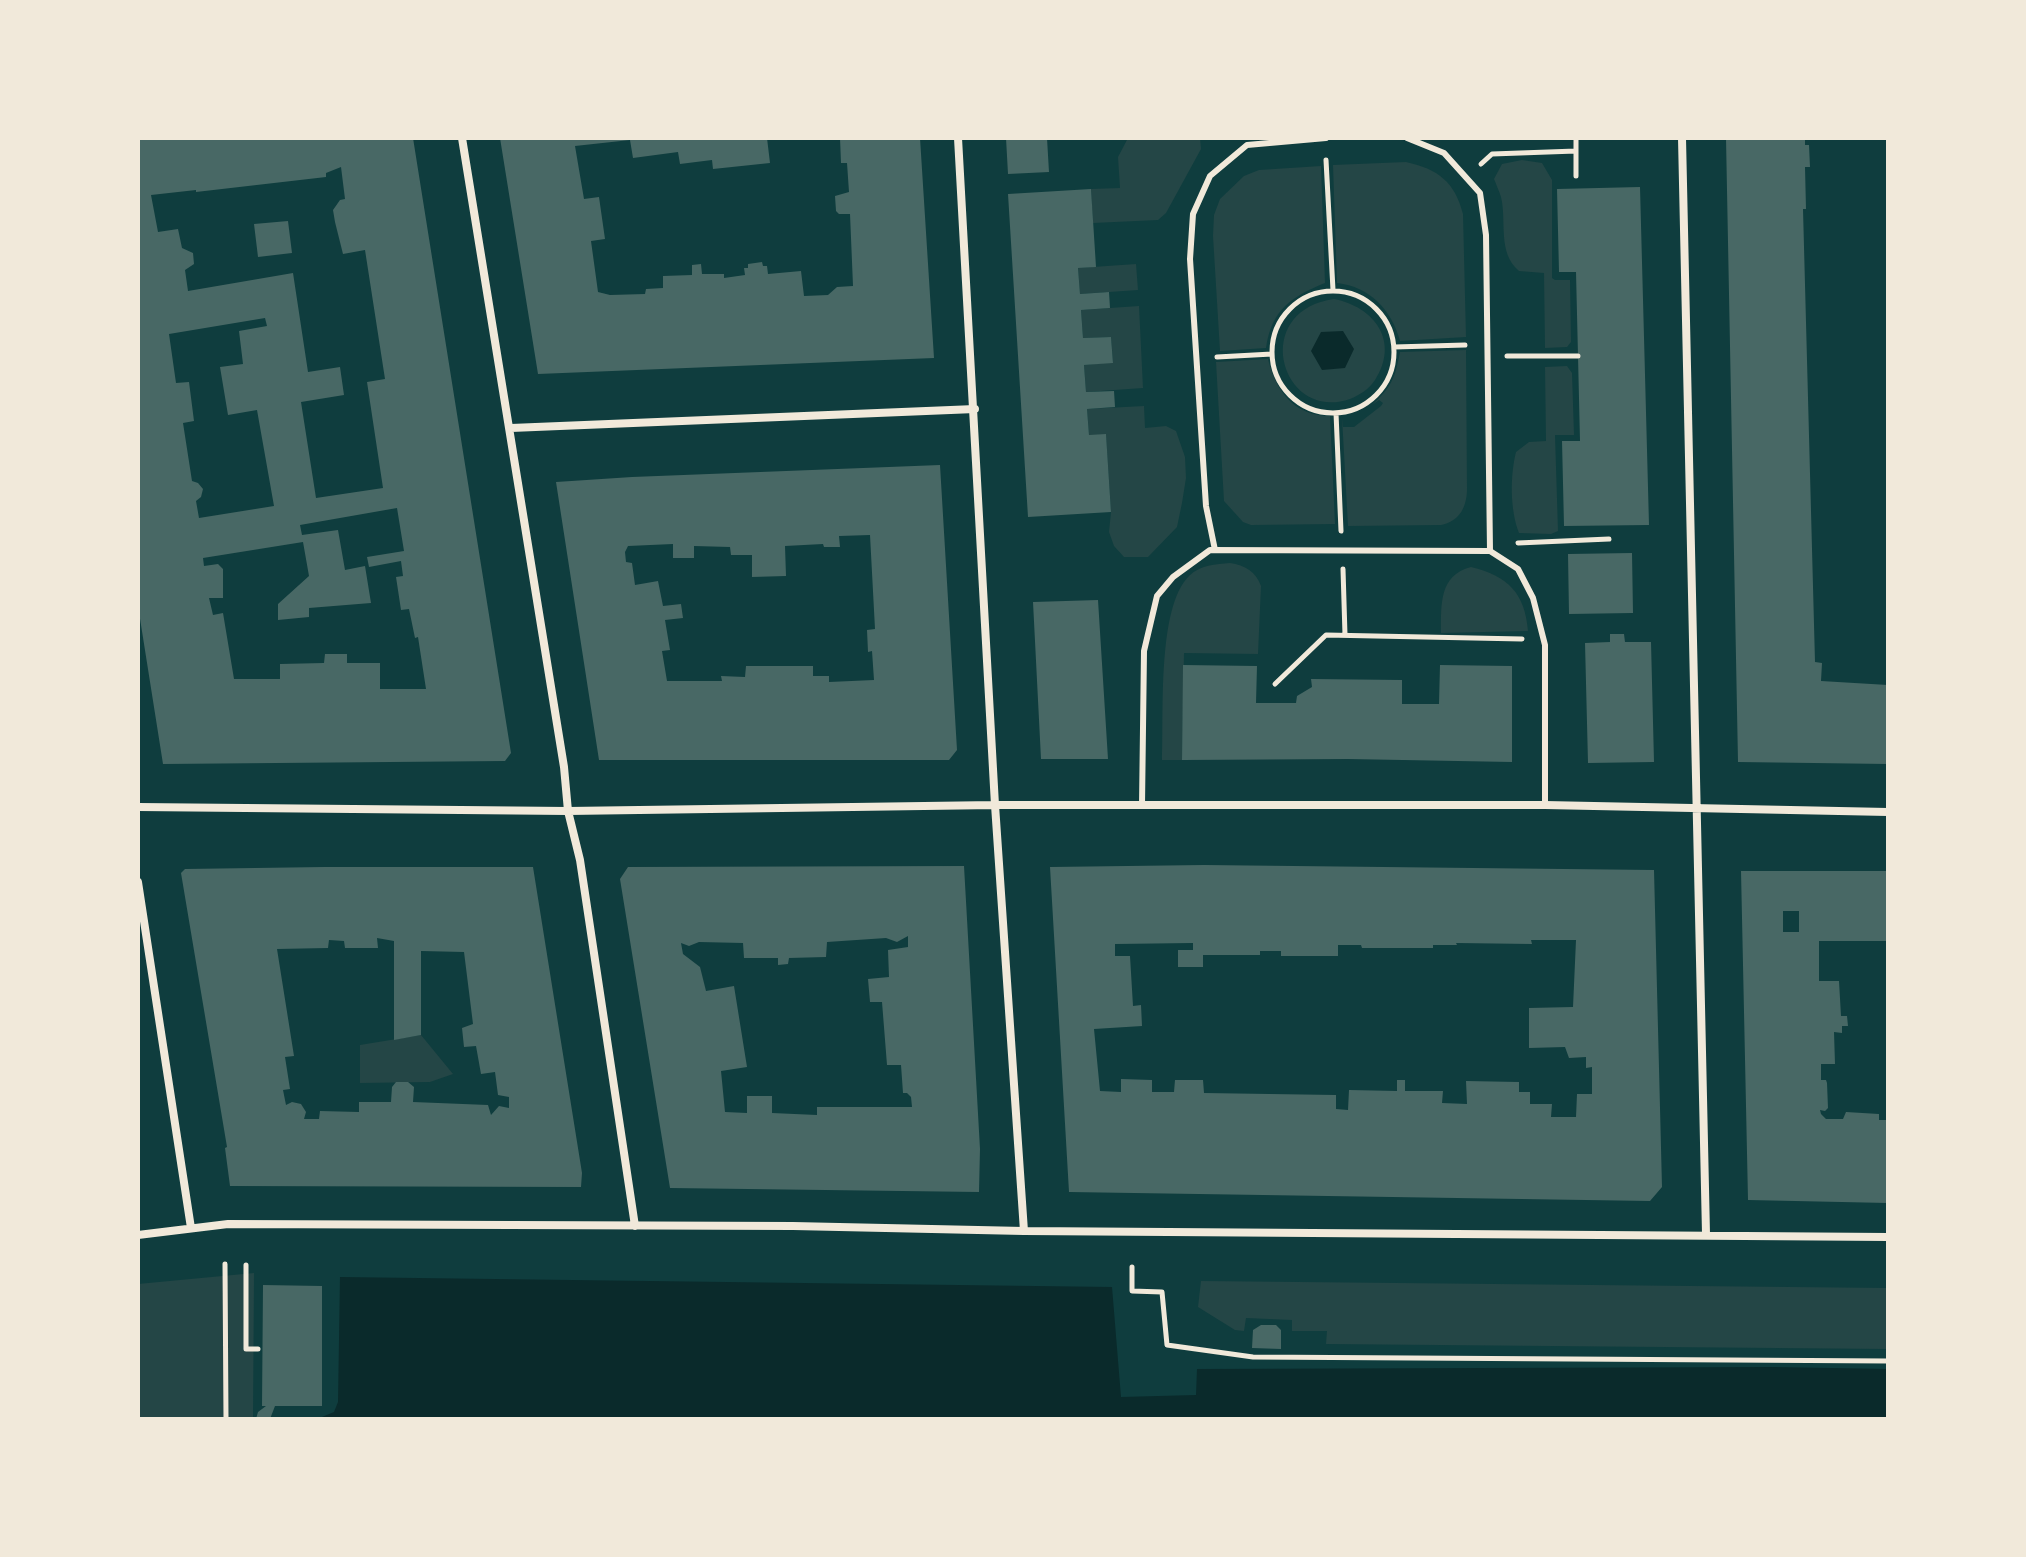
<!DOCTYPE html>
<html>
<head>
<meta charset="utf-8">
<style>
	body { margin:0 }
	#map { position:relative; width:2026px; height:1557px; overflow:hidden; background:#0f3d3e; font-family:"DM Sans",sans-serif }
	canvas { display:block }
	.frame { position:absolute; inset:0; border:140px solid #f1e9da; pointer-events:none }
</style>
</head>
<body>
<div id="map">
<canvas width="2026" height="1557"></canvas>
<div class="frame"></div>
</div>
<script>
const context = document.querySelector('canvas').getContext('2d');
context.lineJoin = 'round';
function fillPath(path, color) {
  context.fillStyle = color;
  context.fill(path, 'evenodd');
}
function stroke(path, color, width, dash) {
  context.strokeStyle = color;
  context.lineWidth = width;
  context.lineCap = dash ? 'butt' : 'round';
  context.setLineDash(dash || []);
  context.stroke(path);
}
fillPath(new Path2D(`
	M1128 138H1200L1201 149 1166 213 1158 220 1093 223 1091 189 1120 188 1118 157Z
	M1522 160 1542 163 1552 180V278L1555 280H1570L1571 342 1567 347 1545 348 1544 273 1519 271C1497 252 1507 222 1501 197 1499 191 1496 184 1494 179L1502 164Z
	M1406 162C1438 169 1455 182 1463 214L1466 337 1400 341C1391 309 1370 287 1337 283L1333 165Z
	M1321 166 1325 283C1291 297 1272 309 1266 348L1220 351 1213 236 1214 215 1220 199 1244 176 1259 170Z
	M1136 264 1138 290 1080 294 1078 268Z
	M1334 299C1375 307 1400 342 1375 380 1369 389 1360 395 1350 399 1281 423 1249 311 1334 299Z
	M1139 306 1143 388 1086 392 1084 365 1113 362 1111 337 1083 338 1081 310Z
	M1466 350 1467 491C1466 509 1459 521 1441 525L1348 526 1342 417 1363 411 1342 417 1343 427H1354L1381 406 1383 403 1379 400 1372 405C1391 387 1395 379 1400 352Z
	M1268 359C1276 391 1294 416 1330 416L1335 524 1251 525 1243 522 1224 501 1216 362Z
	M1567 366 1572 373 1574 435H1555L1558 531 1551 534 1519 533C1510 510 1510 476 1516 452L1529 442 1546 441 1545 367Z
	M1144 406 1145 428 1166 426 1176 431 1185 457 1186 478 1182 503 1177 527 1148 557H1124L1114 546 1109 532 1111 512 1106 435H1089L1087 409Z
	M1230 563C1245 565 1256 572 1261 586L1258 654 1184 653 1182 760H1162C1164 715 1157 607 1189 576 1200 565 1216 564 1230 563Z
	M1471 567C1508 576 1525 593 1528 631L1441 633C1441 605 1439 575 1471 567Z
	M421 1035 453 1074 430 1082 360 1083V1045Z
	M254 1273 253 1419H138V1284Z
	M1201 1281 1888 1288V1349L1326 1344 1327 1331H1292V1320L1246 1318 1244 1331 1235 1330 1198 1307Z`), '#244646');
fillPath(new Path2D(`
	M1343 331 1354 349 1345 368 1322 370 1311 351 1321 332Z
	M340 1277 1112 1287 1121 1397 1196 1395 1197 1369 1773 1367 1888 1369V1419H317L334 1412 338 1402Z`), '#0a2a2b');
fillPath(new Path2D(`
	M138 138H413L511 753 505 761 163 764 138 606ZM341 167 345 199 340 200 333 210 335 222 343 254 365 250 385 379 367 382 383 488 316 498 301 402 344 395 340 367 308 372 293 273 188 291 185 270 194 264 193 253 182 248 178 229 158 232 151 195 196 190V192L326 177V173ZM265 318 267 326 239 331 243 364 220 367 228 415 257 410 274 506 199 518 196 501 201 497 203 489 198 483 192 481 183 423 194 421 189 382 176 383 169 334ZM397 508 404 551 367 557 369 567 401 561 403 576 396 577 401 610 409 609 415 638 418 637 426 689H380V663H347V654H325L324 663 280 664V679H234L223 613 213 615 209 598H223V569L218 564 204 566 203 558 303 542 309 576 278 604V620L309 617V608L371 603 365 566 345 570 338 530 302 535 300 525Z
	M500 138H767L770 163 713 169 712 160 680 164 678 152 633 158 630 140 575 146 584 199 599 197 605 239 591 241 598 292 610 295 645 294 646 289 663 288V276L692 275V265L701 264 702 274H724V278L745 275 744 268H748V264L762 262 763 266H767L768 274 801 271 804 296 828 295 837 287 853 286 850 214H839L836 211 835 196 849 192 847 163H841L840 138H920L934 358 538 374Z
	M1006 138H1047L1049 172 1008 174Z
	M1726 138H1805V145H1809L1810 167H1805L1806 209H1803L1815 662 1822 663 1821 681 1888 685V764L1738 762Z
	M1640 187 1649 525 1564 526 1562 441H1580L1578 356 1576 272H1559L1557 189Z
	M1091 189 1096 267 1078 268 1080 294 1109 292 1110 308 1081 310 1083 338 1111 337 1113 363 1084 365 1086 392 1114 391 1115 407 1087 409 1089 435 1106 434 1111 512 1028 517 1008 194Z
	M288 221 292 253 258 257 254 224Z
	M940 465 957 750 949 760H599L556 482 632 477ZM870 535 875 629 867 630 868 652 872 651 874 680 829 682V676H813V666H746L745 677 721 676 722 681H667L662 651 670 650 665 620 683 618 681 604 663 606 658 581 635 585 632 563 626 562 625 552 628 546 673 544V558H694V546L730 547 731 555H752V577L786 576 785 546 823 544 824 547H840L839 536Z
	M1632 553 1633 613 1569 614 1568 554Z
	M1098 600 1108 759H1041L1033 602Z
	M1610 634H1624L1625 642H1651L1654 762 1588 763 1585 643 1610 642Z
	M1183 665 1257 666 1256 703H1296L1297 696 1312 687 1311 679 1402 680V704H1439L1440 665 1512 666V762L1348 759 1182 760Z
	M1204 865 1654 870 1662 1187 1650 1201 1069 1192 1050 867ZM1531 940H1576L1573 1007 1529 1008V1048L1565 1047 1569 1058 1586 1057V1068L1592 1067V1094H1577L1576 1117H1551L1552 1104H1530V1092H1519V1082L1466 1081 1467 1104 1442 1103 1443 1091H1405V1080H1397V1091L1349 1090 1348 1110 1336 1109V1095L1204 1093 1203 1080H1175L1174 1092H1152V1080L1121 1079V1092L1100 1091 1094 1029 1142 1026 1141 1005 1133 1006 1130 956H1115V944L1193 943V950H1178V967H1203V955H1260V951H1281V956H1338V945H1361L1362 948H1433V945H1457L1456 943 1532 944Z
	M964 866 980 1149 979 1192 670 1188 620 879 628 867ZM908 936V947L888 950 889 977 868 979 870 1002H882L887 1065H901L903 1093H907L911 1097 912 1107H817V1115L772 1113V1096H747V1113L725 1112 721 1071 747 1067 734 986 706 991 700 967 683 954 681 943 689 946 699 942 743 943 744 958H778V965L788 964 789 958 826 957 827 942 886 938 897 942Z
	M324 867H533L582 1173 581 1187 230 1186 225 1148 227 1147 181 873 185 869ZM377 938 394 941V1040L421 1035V951L464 952 473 1024 462 1028 464 1047 476 1046 481 1074 495 1072 498 1095 509 1097V1108L499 1106 491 1115 488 1105 413 1102 414 1087 408 1082H396L392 1087 391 1102H359V1112L320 1111 319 1119H304L306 1112 301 1104 292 1102 286 1105 283 1090 290 1089 285 1057 294 1056 277 949 328 948 329 940 344 941 345 948H378Z
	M1741 871H1888V941H1819V981H1839L1841 1016H1847L1848 1026H1842V1033L1834 1032 1835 1064H1821V1080H1826L1827 1083 1828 1108 1825 1111 1820 1110 1821 1114 1826 1119H1843L1846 1112 1879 1114V1120H1888V1203L1748 1200ZM1783 911H1799V932H1783Z
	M263 1285 322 1286V1406H275L270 1419H256L258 1412 266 1406H262Z
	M1261 1325H1276L1281 1330V1349L1252 1348 1253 1330Z`), '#486865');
stroke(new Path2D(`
	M1576 138V176
	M1326 160 1333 290
	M1481 164 1492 154 1576 151
	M1272 352a61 61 0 1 1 122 0a61 61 0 1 1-122 0Z
	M1394 347 1465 345
	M1507 356H1578
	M1217 357 1272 354
	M1336 413 1341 531
	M1518 543 1609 539
	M1343 569 1345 635
	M1275 684 1326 635 1522 639
	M225 1264 226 1419
	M246 1265V1349H258
	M1132 1267V1291L1162 1292 1167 1345 1253 1357 1888 1361`), '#f1e9da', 5);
stroke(new Path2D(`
	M1407 138 1444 153 1480 193 1486 235 1490 551
	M1215 550 1206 506 1190 259 1193 214 1210 176 1247 145 1326 138
	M1142 805 1144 651 1157 596 1173 577 1210 550 1490 551 1518 569 1533 598 1545 645V805`), '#f1e9da', 6);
stroke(new Path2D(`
	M462 138 564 767 568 811 580 860 635 1226
	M958 138 995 805 1024 1231
	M1682 138 1706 1234
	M511 428 975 409
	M138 807 568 811 995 805H1545L1888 812
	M138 882 191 1228
	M138 1235 228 1224 793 1226 1024 1231 1888 1237`), '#f1e9da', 8);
</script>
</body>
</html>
